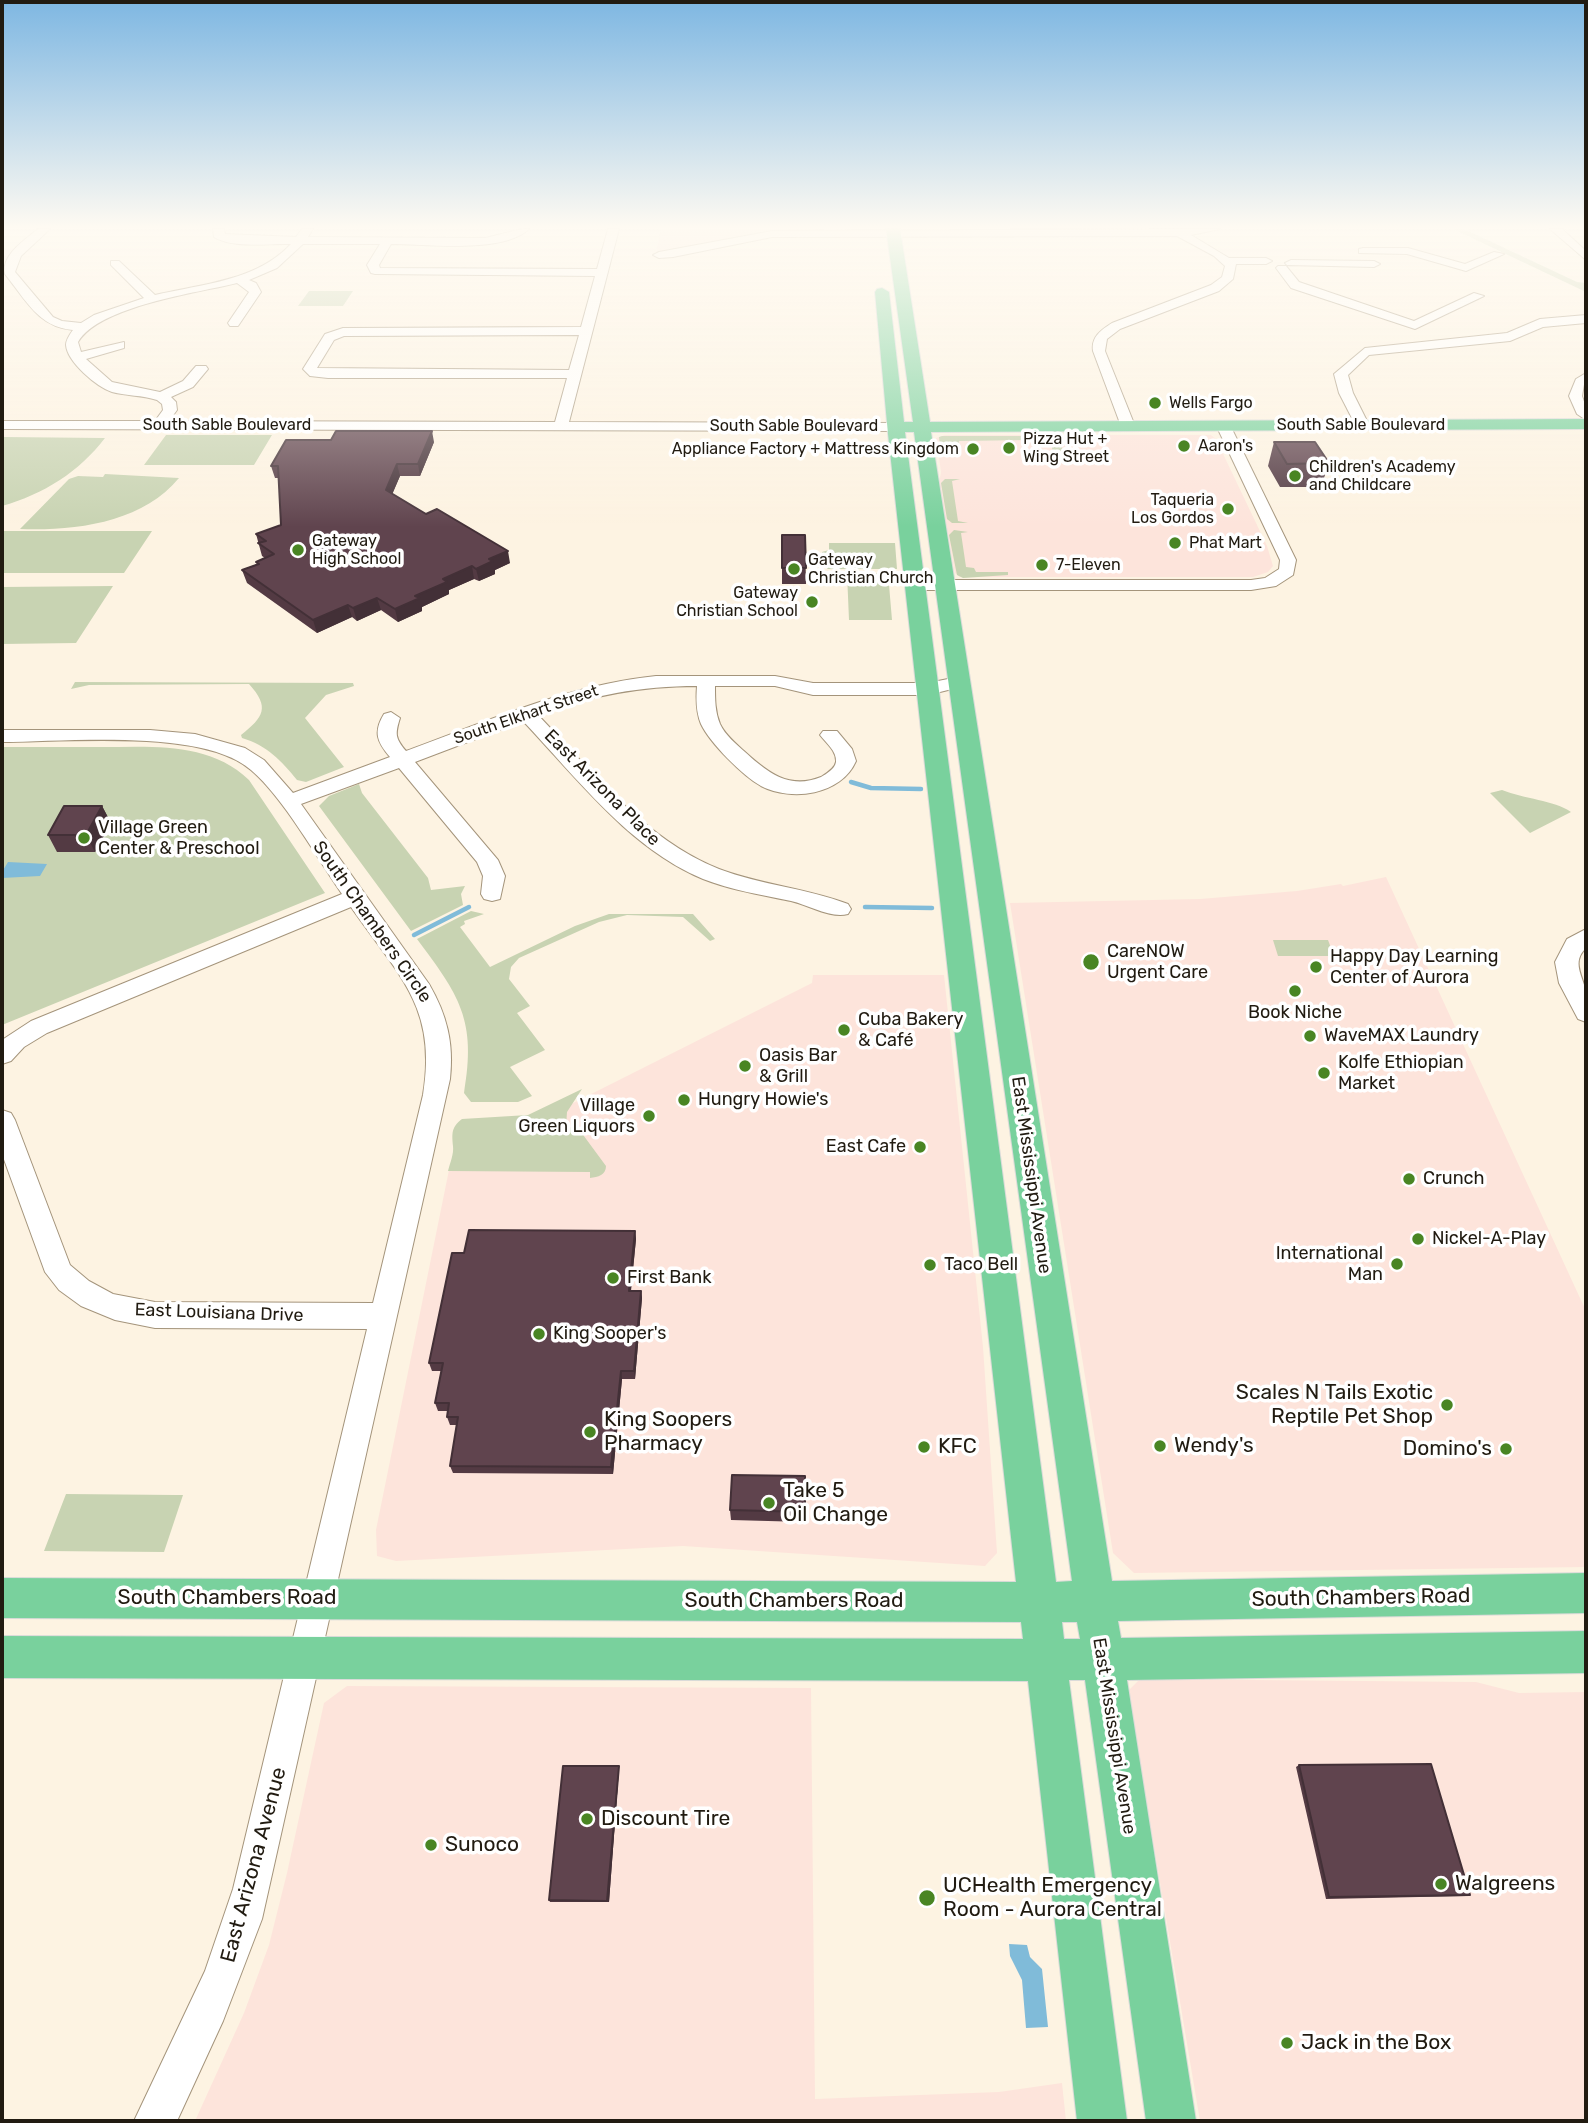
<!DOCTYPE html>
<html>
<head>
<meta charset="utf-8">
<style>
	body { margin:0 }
	#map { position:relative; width:1588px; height:2123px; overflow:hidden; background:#fdf3e2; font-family:Rubik,sans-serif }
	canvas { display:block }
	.frame { position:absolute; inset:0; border:4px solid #211b11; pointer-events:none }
</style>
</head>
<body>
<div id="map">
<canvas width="1588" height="2123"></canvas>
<div class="frame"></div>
</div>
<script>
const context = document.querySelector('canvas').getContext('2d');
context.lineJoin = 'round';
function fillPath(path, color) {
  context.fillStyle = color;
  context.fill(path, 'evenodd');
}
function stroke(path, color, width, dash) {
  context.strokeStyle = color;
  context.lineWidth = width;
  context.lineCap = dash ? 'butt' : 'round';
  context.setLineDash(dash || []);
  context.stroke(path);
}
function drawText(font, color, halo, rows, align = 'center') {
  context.font = font + ' Rubik,sans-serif';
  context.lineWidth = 7;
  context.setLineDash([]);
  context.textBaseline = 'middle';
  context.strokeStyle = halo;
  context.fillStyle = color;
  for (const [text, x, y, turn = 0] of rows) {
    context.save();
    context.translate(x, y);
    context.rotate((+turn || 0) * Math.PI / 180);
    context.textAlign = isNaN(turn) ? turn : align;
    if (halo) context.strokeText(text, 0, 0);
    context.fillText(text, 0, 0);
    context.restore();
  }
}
fillPath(new Path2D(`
	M661 229H860L763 231 682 250 656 252Z
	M945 435H1211L1216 439 1267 546 1273 566 1268 572 1253 577H960L955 573 939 483 941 472 936 438Z
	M1386 877 1586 1311V1567L1134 1573 1113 1553 1010 903 1200 899 1297 891 1341 884 1343 886Z
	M813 975H944L983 1347 997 1553 985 1566 683 1546 396 1561 377 1556 376 1530 450 1165 812 983Z
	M1140 1679 1476 1682 1519 1693 1586 1692V2121H1200L1128 1691Z
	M347 1686 811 1688 815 2099 999 2092 1062 2083 1066 2121H195L244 2013 269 1945 287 1873 324 1703Z`), '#fde4db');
fillPath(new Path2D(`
	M1453 229H1464L1577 282 1586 283V292Z
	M309 291H353L343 306H298Z
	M166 435H272L254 465H144Z
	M942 436H1043C1055 439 1062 444 1066 456H1054L1051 444H1054L1053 440 1044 437 1028 440 959 441 958 456H941L939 437Z
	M2 437H4L105 438C79 472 44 494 2 506Z
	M105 474 179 478C142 523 75 531 20 529L69 479 78 476 103 477Z
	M945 479H960L952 481 958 521 968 523H952L947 519 941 483Z
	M954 530 968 532 961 533 966 567 974 568 976 572H1008V575L963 578 957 575 949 535Z
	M2 531H152L124 573H2Z
	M829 543H895L897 569H828L825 567 824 556 822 555V552L829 550Z
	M847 573H888L892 620H849Z
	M113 586 76 643 2 644V587Z
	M75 682 353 683 354 686 326 695 305 718 344 767 306 782 297 780C282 761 266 745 242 738L241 735C264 717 270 707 249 684L89 685 71 689Z
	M2 747C34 747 67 747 100 747 151 747 209 741 249 780L325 893 2 1025Z
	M359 784 362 793 428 878 431 890 465 886 461 894 463 905 411 931 319 806 329 796Z
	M1502 790C1524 799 1554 800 1571 812L1530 833 1490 793Z
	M471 911 484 914 464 921 465 924 460 927 490 967 575 926 609 914H693L715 939 710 941 683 917 627 915 599 922 519 958 511 967 509 979 530 1006 517 1013 545 1050 510 1067 532 1096 518 1102H471L464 1093C477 1020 459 995 417 939Z
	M1273 940H1328L1334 956H1278Z
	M582 1089 567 1112 566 1127 578 1128 606 1166C606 1175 598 1177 590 1178V1172L448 1171C450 1163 454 1154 453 1146 452 1134 451 1127 462 1119L528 1115Z
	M66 1494 176 1495H183L164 1552 44 1551Z`), '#c8d3b2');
fillPath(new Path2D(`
	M8 862 47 864 40 876 2 878V872Z
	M1009 1944 1027 1945 1030 1957 1042 1969 1048 2027 1026 2028 1022 1980 1010 1956Z`), '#80bbd9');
stroke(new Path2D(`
	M851 782 871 788 921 789
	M865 907 932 908
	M414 935 469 907`), '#80bbd9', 4.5);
const minor = new Path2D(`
	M38 229H50L21 256 15 272 53 317 62 321 81 323 94 315 144 298 111 265V261H119L155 295C202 284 257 281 291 244 269 243 233 249 214 237L213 229H224L225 234 296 237 302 229H313L308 237 485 238C501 235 514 229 529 229 502 254 427 244 391 244L379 265 380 268 597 269 608 229H619L569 422 896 423 903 427 896 431 2 429V421H155L163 410 162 404 157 400C142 395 127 396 112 392 97 387 67 362 66 345 66 340 70 334 73 330 38 327 26 300 5 274 1 255 25 240 38 229ZM303 244H380L367 265 371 273 375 274 595 276 581 327 343 328 325 334 303 369 310 376 328 378H567L555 422 169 421 177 410 176 402 171 397 193 387 208 369 206 366H196L183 381 160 392 112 382 86 359 124 348V342L81 352 78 342C99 306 197 293 237 283L249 292 228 323 230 326H238L261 292 256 283 249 280 277 268ZM579 335 569 370 317 368 334 340 344 336Z
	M1220 229 1191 235 1229 258H1266L1272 261 1266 264H1236L1233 279 1219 291 1120 329 1107 339 1105 351 1135 426 1128 430 1121 426 1093 351C1091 337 1101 330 1112 323L1211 285 1222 277 1225 266 1214 256 1177 236 772 237 673 257 659 258 653 255 659 252 772 231Z
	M1550 229H1562L1586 251V260Z
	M1363 248H1408L1465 264 1494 252 1504 254 1466 271 1407 254 1359 253V249Z
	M1291 260 1374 261 1380 264 1374 267 1287 265 1285 263Z
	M1278 266H1286L1299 282 1414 321 1474 293 1484 296 1415 329 1291 288 1276 268Z
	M1586 315V323L1543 327 1510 341 1369 355 1348 375 1353 393 1369 425 1367 428H1357L1339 393 1334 374 1365 348 1507 333 1540 319Z
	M1586 373 1582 396 1586 407V420L1577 414 1569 396 1576 379Z
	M1223 421 1230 425 1296 560 1293 575 1276 586 1251 590H916L908 585 916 580H1251L1265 578 1279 569 1280 560 1216 425Z
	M656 676H775L813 683H928L958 677 967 682 964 686 928 695H813L775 686H715C715 699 715 712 720 724 725 735 736 744 745 752 767 772 789 790 821 777 826 774 835 769 836 762 837 751 826 743 820 735L823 731H837L852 749 856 761C841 795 792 802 761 786 743 776 710 743 701 724 696 712 696 699 697 686 641 686 591 695 538 715 592 771 645 840 719 869 761 885 806 888 848 904L851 909 848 914C831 919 809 905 791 901 762 895 731 890 703 879 629 848 577 778 523 721L415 762 498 860 505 876 500 899 492 901 484 899 481 894 483 876 477 862 399 768 301 804 429 984C447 1015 454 1043 450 1079L262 1919 223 2021 177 2121H134L205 1971 233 1889 367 1329 155 1328 115 1320 81 1306 59 1290 45 1272 2 1154V1110L11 1113 15 1120 70 1265 89 1281 113 1294 155 1302 373 1303 423 1095C438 1007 398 975 351 907L47 1033 24 1047 11 1061 2 1064V1040L31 1021 342 894C317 858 283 797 251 770 203 728 66 742 2 742V730H150L195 734 245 748 264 760 293 793 390 757C377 742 373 732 384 714L391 712 400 718C395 734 395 738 406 751 488 721 568 685 656 676Z
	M1586 929V948C1571 962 1583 976 1586 992 1588 1001 1586 1013 1586 1022L1578 1019 1559 983 1555 962 1567 939Z`);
const major = new Path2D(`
	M886 229H900L930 422 1586 419V429L931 432 1112 1581 1586 1573V1613L1118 1621 1121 1638 1586 1631V1673L1127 1680 1196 2121H1146L1085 1680H1069L1127 2121H1077L1028 1681 2 1678V1636L1023 1639 1021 1622 2 1618V1578L1016 1582 888 434 875 292 877 289 882 288 889 292 904 422H913ZM905 432H914L1072 1581 1056 1582ZM1062 1622H1077L1080 1639H1064Z`);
stroke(minor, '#a4947b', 2);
stroke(major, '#dbdbd9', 2);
fillPath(minor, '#fff');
fillPath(major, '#79d19d');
fillPath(new Path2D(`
	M434 442 420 476H400L392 494 510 563 495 570V574L479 581 474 579 449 590V594L422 607V611L398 622 381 610 357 621 352 617 317 633 247 583 242 570 257 564 256 562 265 558 262 556 256 534 281 525 279 478H275L271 466Z
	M1274 442 1329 463 1321 487H1280L1268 466Z
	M782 535H805L806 584H782Z
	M102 806 111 823 95 852H57L48 835Z
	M635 1231 636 1239 631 1291H641L642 1298 635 1379H622L613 1474 453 1473 450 1466 457 1425H450L447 1417 448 1411H438L435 1403 441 1371H432L429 1363 464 1253Z
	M730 1510 805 1512V1522L731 1520Z
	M1299 1765 1470 1895 1466 1896 1326 1899 1296 1767Z
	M619 1766V1769L609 1902H550L549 1900Z`), '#533a43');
fillPath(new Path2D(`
	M432 431 434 442 420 476 418 464Z
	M397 464 400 476 389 502 386 490Z
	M508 551 510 563 495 570V574L479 581 476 569 489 559Z
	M472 566 474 579 449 590V594L422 607V611L398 622 395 609 443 579Z
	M377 598 381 610 357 621 353 608Z
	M348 605 352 617 317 633 313 620Z
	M102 806 111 823 95 852 86 835Z
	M635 1231 636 1239 630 1298 629 1291Z
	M641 1291 642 1298 635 1379 634 1371Z
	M621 1371 622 1379 613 1474 611 1467Z
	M619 1766V1769L609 1902 607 1901Z`), '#433037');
const building = new Path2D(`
	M336 431H432L418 464H397L386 490 426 514 437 509 508 551 489 559 493 561 476 569 472 566 443 579 447 582 415 596 420 598 395 609 377 598 353 608 348 605 313 620 242 570 259 564 256 562 274 554 258 543 266 541 256 534 281 525 278 466H271L286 440H331Z
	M1274 442H1315L1329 463 1287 464Z
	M782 535H805L806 568H782Z
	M64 806H102L86 835H48Z
	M469 1230 635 1231 629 1291H641L634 1371H621L611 1467 450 1466 458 1417H447L449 1403H435L443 1363H429L452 1253H464Z
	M732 1475 805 1476V1512L730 1510Z
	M1431 1764 1470 1895 1329 1897 1299 1765Z
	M563 1766H619L607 1901 549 1900Z`);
fillPath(building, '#60444e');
stroke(building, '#433037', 2);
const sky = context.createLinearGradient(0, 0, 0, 527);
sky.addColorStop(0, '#7eb7e2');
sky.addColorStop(0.43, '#fefaf2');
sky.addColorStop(1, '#fefaf200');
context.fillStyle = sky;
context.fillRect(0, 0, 1588, 527);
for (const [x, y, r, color] of [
	[1155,403,7,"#498523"],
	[1184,446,7,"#498523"],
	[1009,448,7,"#498523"],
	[973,449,7,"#498523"],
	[1295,476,7,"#498523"],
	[1228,509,7,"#498523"],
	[1175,543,7,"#498523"],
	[298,550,7,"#498523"],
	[1042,565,7,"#498523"],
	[794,569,7,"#498523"],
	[812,602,7,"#498523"],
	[84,838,7,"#498523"],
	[1091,962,9,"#498523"],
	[1316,967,7,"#498523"],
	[1295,991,7,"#498523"],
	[844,1030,7,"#498523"],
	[1310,1036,7,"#498523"],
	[745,1066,7,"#498523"],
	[1324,1073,7,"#498523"],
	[684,1100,7,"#498523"],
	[649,1116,7,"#498523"],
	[920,1147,7,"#498523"],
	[1409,1179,7,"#498523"],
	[1418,1239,7,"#498523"],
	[1397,1264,7,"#498523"],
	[930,1265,7,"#498523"],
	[613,1278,7,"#498523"],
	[539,1334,7,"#498523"],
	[1447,1405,7,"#498523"],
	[590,1432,7,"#498523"],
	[1160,1446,7,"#498523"],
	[924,1447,7,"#498523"],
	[1506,1449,7,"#498523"],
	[769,1503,7,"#498523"],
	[587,1819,7,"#498523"],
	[431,1845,7,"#498523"],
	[1441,1884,7,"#498523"],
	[927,1898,9,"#498523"],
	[1287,2043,7,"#498523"]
]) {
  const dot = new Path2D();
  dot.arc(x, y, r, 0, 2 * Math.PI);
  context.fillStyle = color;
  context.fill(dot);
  stroke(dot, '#fff', 2.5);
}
drawText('16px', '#211b11', '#fff', [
	["Wells Fargo",1169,403],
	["Pizza Hut +",1023,439],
	["Wing Street",1023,457],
	["Aaron's",1198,446],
	["Appliance Factory + Mattress Kingdom",959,449,"right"],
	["Children's Academy",1309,467],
	["and Childcare",1309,485],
	["Taqueria",1214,500,"right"],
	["Los Gordos",1214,518,"right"],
	["Gateway",312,541],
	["High School",312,559],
	["Phat Mart",1189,543],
	["Gateway",808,560],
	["Christian Church",808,578],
	["7-Eleven",1056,565],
	["Gateway",798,593,"right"],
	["Christian School",798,611,"right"]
], 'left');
drawText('16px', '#211b11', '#fff', [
	["South Sable Boulevard",227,425],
	["South Sable Boulevard",1361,425],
	["South Sable Boulevard",794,426],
	["South Elkhart Street",526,715,-19]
]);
drawText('18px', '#211b11', '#fff', [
	["East Arizona Place",602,788,45],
	["South Chambers Circle",372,922,55],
	["East Mississippi Avenue",1031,1175,82],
	["East Louisiana Drive",219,1313,2],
	["East Mississippi Avenue",1114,1736,81]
]);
drawText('18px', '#211b11', '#fff', [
	["Village Green",98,828],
	["Center & Preschool",98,849],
	["CareNOW",1107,952],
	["Urgent Care",1107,973],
	["Happy Day Learning",1330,957],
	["Center of Aurora",1330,978],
	["Book Niche",1295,1013,"center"],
	["Cuba Bakery",858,1020],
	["& Café",858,1041],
	["WaveMAX Laundry",1324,1036],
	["Oasis Bar",759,1056],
	["& Grill",759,1077],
	["Kolfe Ethiopian",1338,1063],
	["Market",1338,1084],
	["Hungry Howie's",698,1100],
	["Village",635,1106,"right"],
	["Green Liquors",635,1127,"right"],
	["East Cafe",906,1147,"right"],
	["Crunch",1423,1179],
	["Nickel-A-Play",1432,1239],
	["International",1383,1254,"right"],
	["Man",1383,1275,"right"],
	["Taco Bell",944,1265],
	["First Bank",627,1278],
	["King Sooper's",553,1334]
], 'left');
drawText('21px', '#211b11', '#fff', [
	["Scales N Tails Exotic",1433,1393,"right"],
	["Reptile Pet Shop",1433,1417,"right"],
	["King Soopers",604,1420],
	["Pharmacy",604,1444],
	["Wendy's",1174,1446],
	["KFC",938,1447],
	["Domino's",1492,1449,"right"],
	["Take 5",783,1491],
	["Oil Change",783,1515],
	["Discount Tire",601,1819],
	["Sunoco",445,1845],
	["Walgreens",1455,1884],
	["UCHealth Emergency",943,1886],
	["Room - Aurora Central",943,1910],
	["Jack in the Box",1301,2043]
], 'left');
drawText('21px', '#211b11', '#fff', [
	["South Chambers Road",227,1598],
	["South Chambers Road",1361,1598,-1],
	["South Chambers Road",794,1601],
	["East Arizona Avenue",254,1865,-75]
]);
</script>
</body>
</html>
